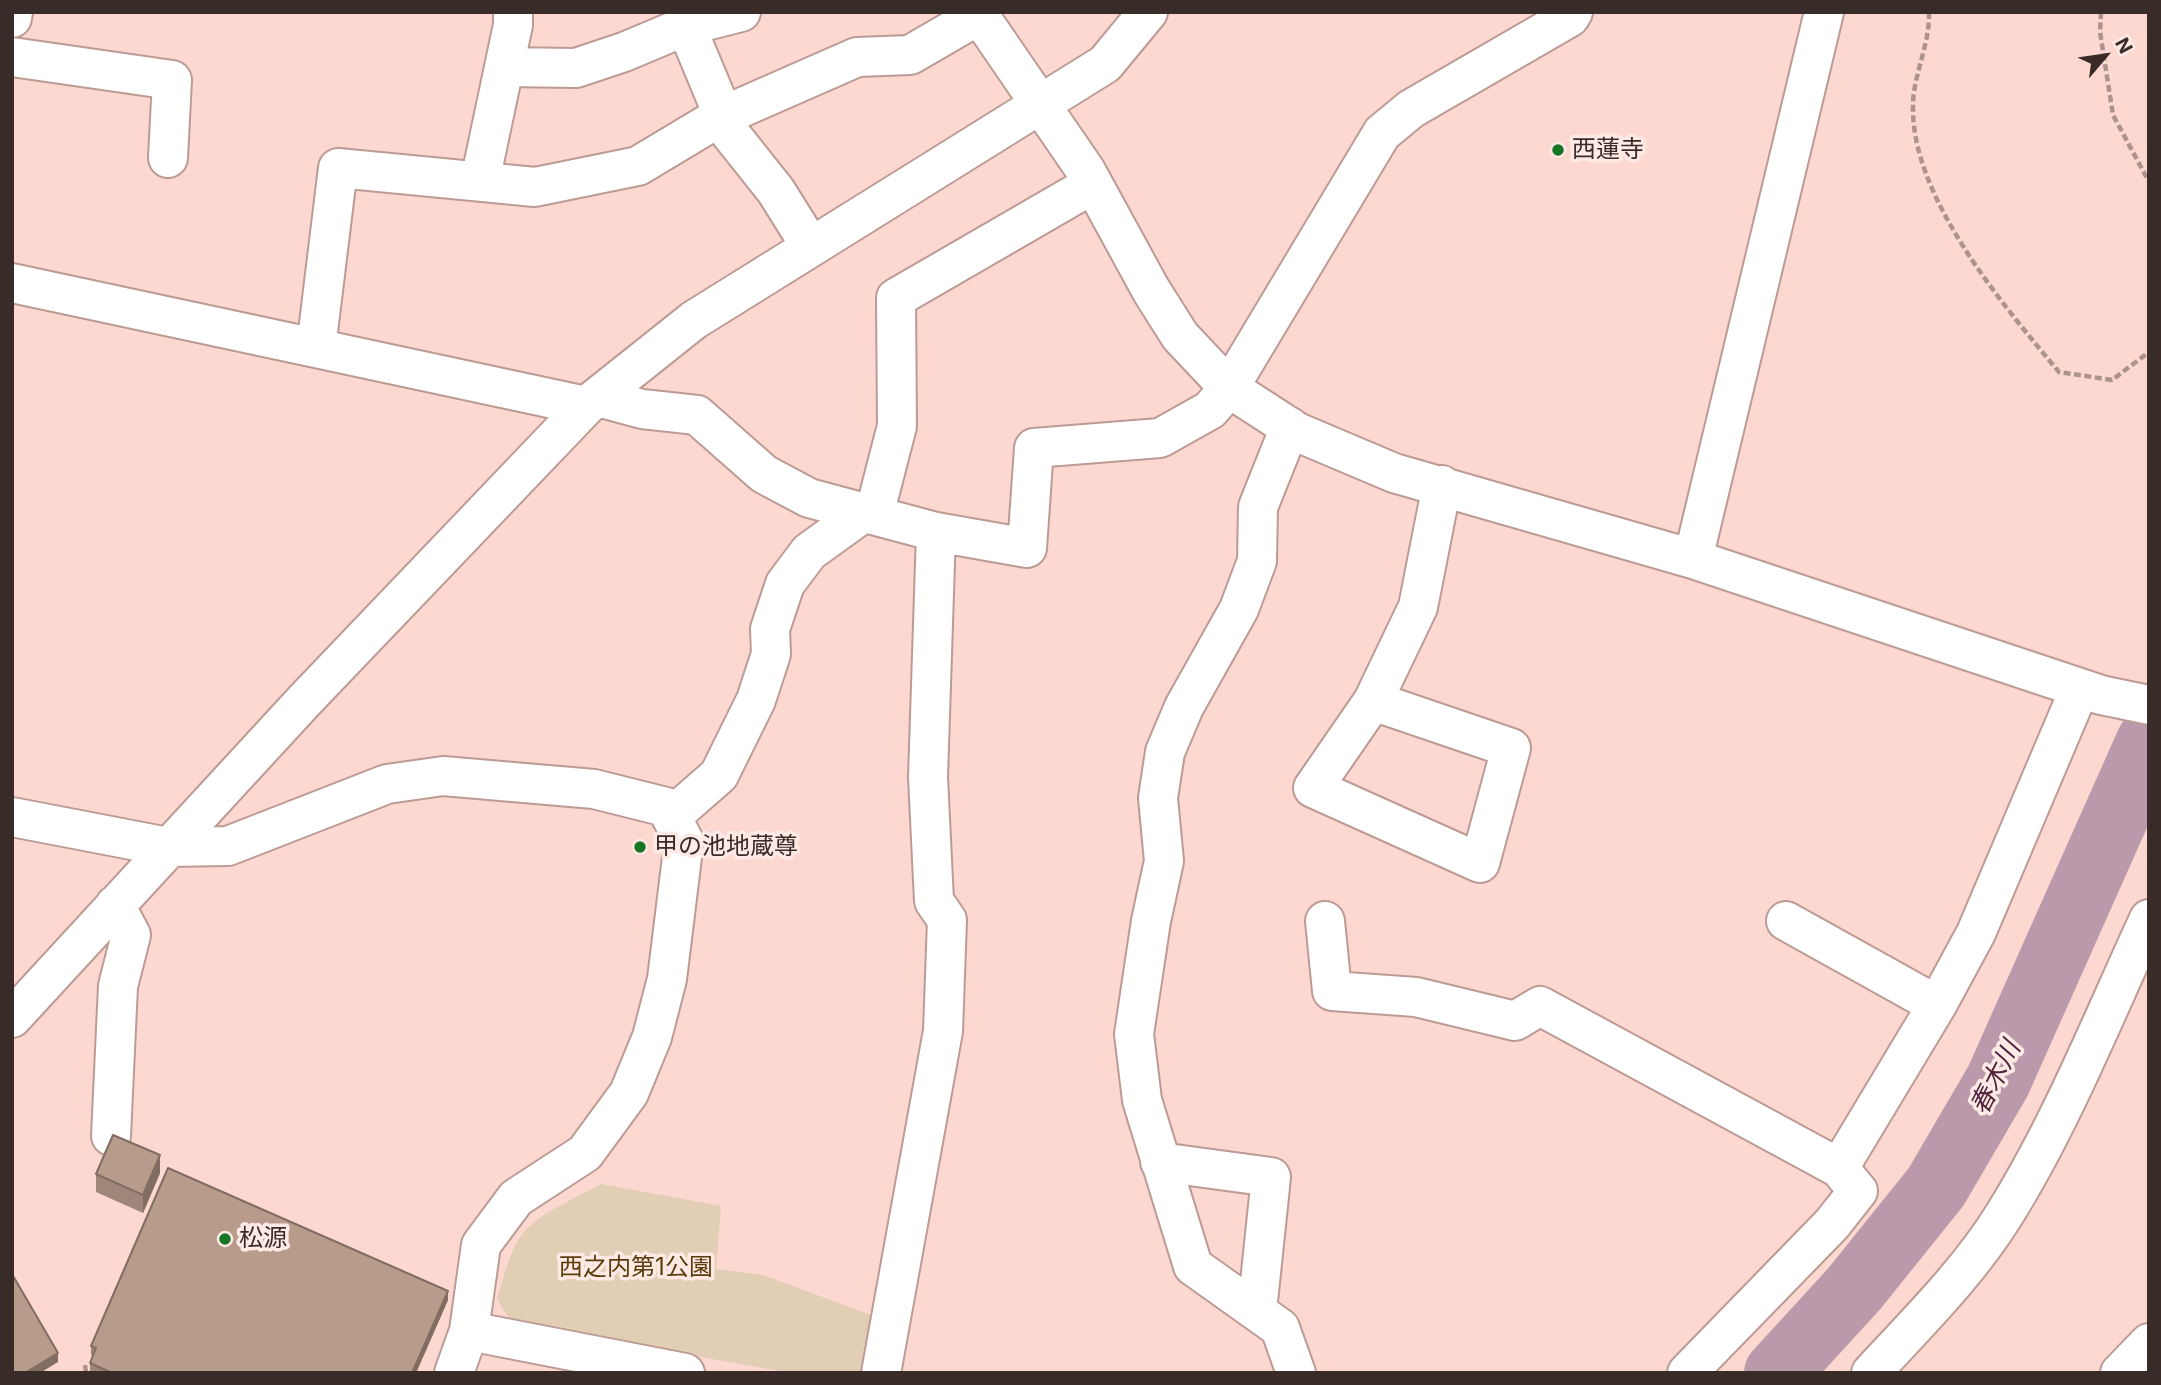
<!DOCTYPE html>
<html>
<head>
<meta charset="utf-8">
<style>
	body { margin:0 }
	#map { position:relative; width:2161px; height:1385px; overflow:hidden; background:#fcd8d1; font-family:Inter,sans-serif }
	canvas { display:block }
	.frame { position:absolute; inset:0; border:14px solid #382b28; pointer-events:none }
	.north { position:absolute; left:2070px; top:21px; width:70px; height:70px; -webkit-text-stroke:5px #ffe9e5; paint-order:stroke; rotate:61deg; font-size:19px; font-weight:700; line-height:28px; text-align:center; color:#382b28 }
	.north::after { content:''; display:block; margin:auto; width:24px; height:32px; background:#382b28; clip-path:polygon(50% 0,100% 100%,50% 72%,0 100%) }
</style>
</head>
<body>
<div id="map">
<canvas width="2161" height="1385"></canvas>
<div class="frame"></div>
<div class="north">N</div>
</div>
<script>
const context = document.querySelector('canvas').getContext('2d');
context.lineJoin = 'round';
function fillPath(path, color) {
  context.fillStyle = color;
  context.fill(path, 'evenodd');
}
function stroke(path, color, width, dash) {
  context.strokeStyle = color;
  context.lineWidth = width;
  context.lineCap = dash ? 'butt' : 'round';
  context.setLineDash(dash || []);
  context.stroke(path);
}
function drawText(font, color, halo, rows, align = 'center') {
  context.font = font + ' Inter,"Noto Sans JP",sans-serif';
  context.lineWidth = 7;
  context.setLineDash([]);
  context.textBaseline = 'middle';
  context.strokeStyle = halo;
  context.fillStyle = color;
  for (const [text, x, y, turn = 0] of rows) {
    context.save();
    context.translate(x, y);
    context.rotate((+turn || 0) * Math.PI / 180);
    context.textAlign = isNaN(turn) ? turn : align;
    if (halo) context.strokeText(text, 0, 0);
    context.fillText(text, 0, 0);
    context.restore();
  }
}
fillPath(new Path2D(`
	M601 1184 721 1206 716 1269 763 1275 879 1318 868 1373H790L512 1323 497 1299C504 1278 509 1251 523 1233 542 1211 577 1198 601 1184Z`), '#e1ceb4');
stroke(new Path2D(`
	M2138 768 2149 773`), '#b999aa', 10);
stroke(new Path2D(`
	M1777 1373 1854 1289 1936 1187 1998 1081 2149 742`), '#b999aa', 66);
const minor = new Path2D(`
	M977 12 1086 171 1151 290 1180 336 1229 388 1297 432 1394 473 1693 559 2101 695 2149 705
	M12 18 13 12
	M686 26 723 115
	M12 57 172 80 168 158
	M504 67 576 68 624 52 686 26 741 12
	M718 118 776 191 811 247
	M480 181 513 25V12
	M12 283 586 406
	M316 348 338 168 535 187 638 166 718 118 857 57 910 55 979 15
	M598 397 642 409 697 415 764 474 809 498 936 532 1027 548 1034 448 1160 438 1210 410 1229 388 1382 133 1411 109 1570 17 1573 12
	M1290 427 1258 507 1257 561 1239 609 1184 707 1165 752 1158 798 1164 861 1151 921 1134 1034 1142 1100 1193 1266 1280 1328 1296 1373
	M874 515 897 426 896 298 1093 184
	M1693 559 1824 12
	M1373 701 1511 748 1480 863 1313 788 1373 701 1418 607 1442 485
	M12 817 168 847 228 846 387 784 443 776 594 789 666 807 684 841 667 979 652 1037 629 1093 585 1153 516 1198 481 1245 469 1331 454 1373
	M671 817 719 775 756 700 771 654 770 629 785 584 809 552 863 513
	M1325 921 1332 991 1416 997 1515 1021 1540 1006 1839 1168 1858 1191 1832 1224 1687 1373
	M1786 921 1937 1005 1976 933 2080 688
	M12 1018 304 701 586 406 694 320 1105 64 1148 12
	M111 1136 118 986 131 935 115 905
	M1160 1162 1271 1177 1257 1311
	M1839 1168 1937 1005
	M469 1331 685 1373
	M881 1373 943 1031 947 920 934 901 928 777 936 532
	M1871 1373C1917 1323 1968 1273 2004 1215 2062 1122 2103 1018 2149 919
	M2120 1373 2149 1343`);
stroke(minor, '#bc9b95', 42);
stroke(new Path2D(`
	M1929 12C1930 45 1913 75 1913 106 1911 197 2003 305 2059 372L2112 380 2149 352
	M2101 12 2100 32 2113 115 2149 182
	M85 1365 86 1373`), '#ad928d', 4.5, [7, 3.5]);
stroke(minor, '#fff', 38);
fillPath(new Path2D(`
	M160 1173 143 1213 96 1192V1174Z
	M448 1300 416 1373 90 1372V1363L93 1356 91 1355V1346Z`), '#9e8678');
fillPath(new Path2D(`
	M160 1155V1173L143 1213V1195Z
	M448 1291V1300L416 1373H412Z
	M58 1353V1362L40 1373H25Z`), '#816d61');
const building = new Path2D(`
	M113 1135 160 1155 143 1195 96 1174Z
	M168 1168 448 1291 412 1373H112L90 1363 96 1348 91 1346Z
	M12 1274 58 1353 25 1373H12Z`);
fillPath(building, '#b89c8b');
stroke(building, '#816d61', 2);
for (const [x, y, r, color] of [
	[1558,150,7,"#167625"],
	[640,847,7,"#167625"],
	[225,1239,7,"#167625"]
]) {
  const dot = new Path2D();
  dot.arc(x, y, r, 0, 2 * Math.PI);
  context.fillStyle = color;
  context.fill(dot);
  stroke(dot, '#ffe9e5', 2.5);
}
drawText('24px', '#382b28', '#ffe9e5', [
	["西蓮寺",1572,150],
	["甲の池地蔵尊",654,847],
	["松源",239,1239]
], 'left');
drawText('24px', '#5a3d0a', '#ffe9e5', [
	["西之内第1公園",636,1268]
]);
drawText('italic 26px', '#50243e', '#ffe9e5', [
	["春木川",1996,1078,-63]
]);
</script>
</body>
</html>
